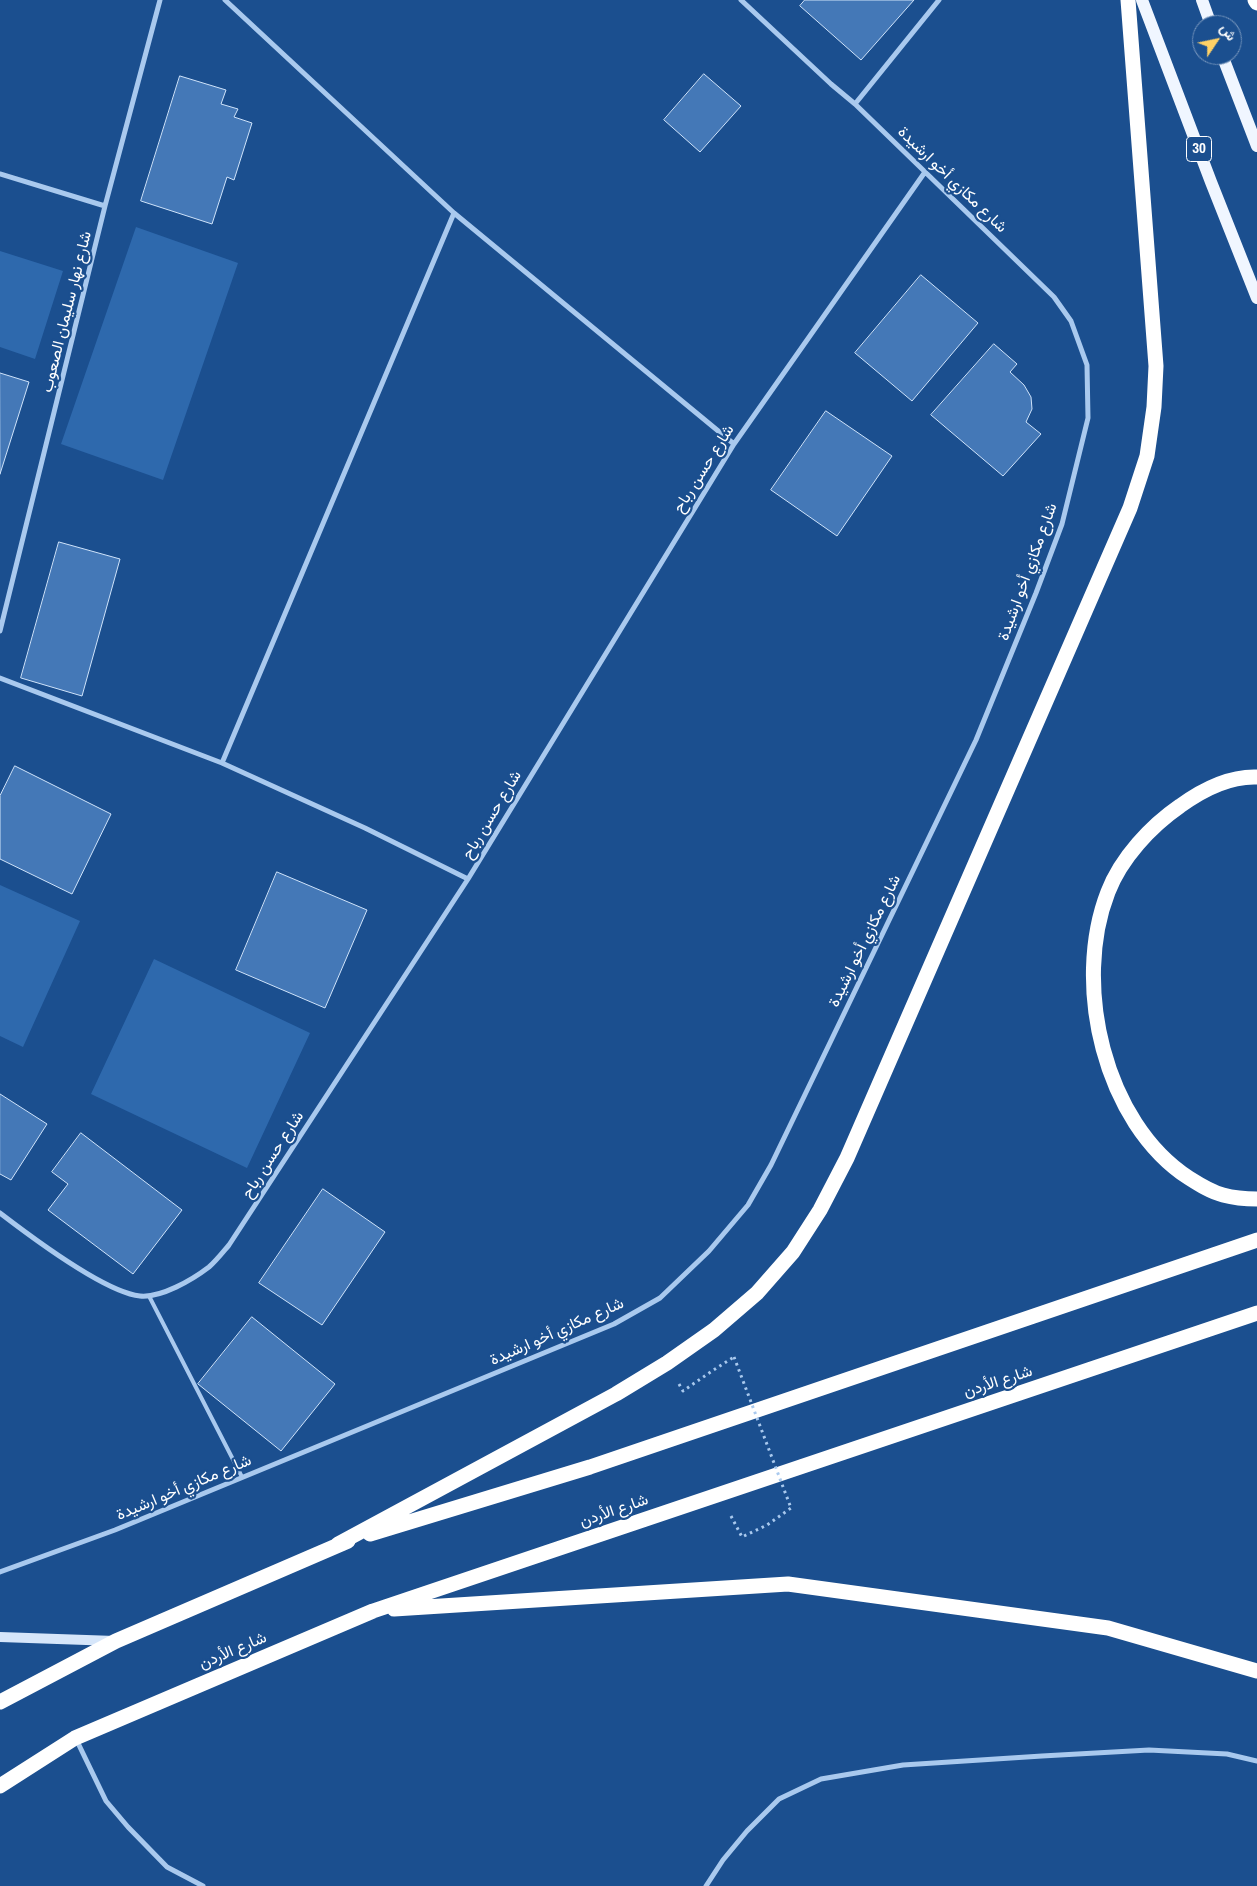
<!DOCTYPE html>
<html>
<head>
<meta charset="utf-8">
<style>
	body { margin:0 }
	#map { position:relative; width:1257px; height:1886px; overflow:hidden; background:#1b4f8f; font-family:"Archivo Narrow",Vazirmatn,sans-serif }
	canvas { display:block }
	.north { position:absolute; left:1192px; top:15px; width:50px; height:50px; box-sizing:border-box; background:#1b4f8f; border:1px solid #7695bc; border-radius:50%; rotate:56deg; font-size:14px; font-weight:700; line-height:20px; text-align:center; color:#fff }
	.north::after { content:''; display:block; margin:auto; width:18px; height:22px; background:#ffd166; clip-path:polygon(50% 0,100% 100%,50% 72%,0 100%) }
</style>
</head>
<body>
<div id="map">
<canvas width="1257" height="1886"></canvas>
<div class="north">ش</div>
</div>
<script>
const context = document.querySelector('canvas').getContext('2d');
context.lineJoin = 'round';
function fillPath(path, color) {
  context.fillStyle = color;
  context.fill(path, 'evenodd');
}
function stroke(path, color, width, dash) {
  context.strokeStyle = color;
  context.lineWidth = width;
  context.lineCap = dash ? 'butt' : 'round';
  context.setLineDash(dash || []);
  context.stroke(path);
}
function drawText(font, color, halo, rows, align = 'center') {
  context.font = font + ' "Archivo Narrow",Vazirmatn,sans-serif';
  context.lineWidth = 4.5;
  context.setLineDash([]);
  context.textBaseline = 'middle';
  context.strokeStyle = halo;
  context.fillStyle = color;
  for (const [text, x, y, turn = 0] of rows) {
    context.save();
    context.translate(x, y);
    context.rotate((+turn || 0) * Math.PI / 180);
    context.textAlign = isNaN(turn) ? turn : align;
    if (halo) context.strokeText(text, 0, 0);
    context.fillText(text, 0, 0);
    context.restore();
  }
}
fillPath(new Path2D(`
	M136 227 238 263 163 480 61 444Z
	M0 251 63 271 35 359 0 347Z
	M0 885 80 921 23 1047 0 1036Z
	M154 959 310 1033 247 1168 91 1094Z`), '#2e69ad');
const building = new Path2D(`
	M805 0H914L861 60 800 6Z
	M704 74 741 106 700 152 664 120Z
	M180 76 226 90 221 104 238 109 234 117 252 123 234 180 227 177 212 224 141 201Z
	M921 275 978 323 912 401 855 353Z
	M994 344 1017 364 1010 372 1024 385 1031 397 1032 409 1026 422 1041 434 1003 476 931 415Z
	M0 373 29 382 0 474Z
	M826 411 892 456 837 536 771 490Z
	M59 542 120 559 82 696 21 678Z
	M15 766 111 814 72 894 0 859V796Z
	M277 872 367 910 325 1008 236 970Z
	M0 1094 47 1124 11 1180 0 1174Z
	M81 1133 182 1210 133 1274 48 1210 68 1184 52 1172Z
	M323 1189 385 1232 322 1325 259 1283Z
	M252 1317 335 1384 281 1451 198 1384Z`);
fillPath(building, '#4478b7');
stroke(building, '#cfe3fa', 1);
stroke(new Path2D(`
	M679 1384 683 1391 712 1371 734 1357
	M731 1516 742 1537 767 1525 791 1508`), '#a9c9ee', 3, [2.5, 4]);
stroke(new Path2D(`
	M149 1296 242 1477`), '#a9c9ee', 4);
stroke(new Path2D(`
	M225 0 454 213 734 444
	M855 104 939 0
	M0 174 105 206
	M0 631 105 206 160 0
	M0 678 222 763 365 828 468 879
	M222 763 454 213
	M0 1213C30 1236 104 1292 140 1296 161 1298 192 1280 209 1267 216 1261 223 1252 229 1245L468 879 734 444 925 172
	M0 1572 115 1530 614 1324 660 1298 709 1251 748 1205 771 1165 976 740 1036 593 1062 524 1088 418 1087 365 1071 321 1054 297 855 104 831 84 741 0
	M77 1741 106 1801 128 1827 167 1867 203 1886
	M706 1886 723 1860 747 1831 779 1799 821 1779 903 1765 1042 1756 1149 1750 1227 1754 1257 1761`), '#a9c9ee', 5);
stroke(new Path2D(`
	M0 1637 115 1641`), '#d6e6fa', 10);
stroke(new Path2D(`
	M1142 0 1211 182 1257 298
	M1202 0 1211 25
	M1222 55 1257 146`), '#f0f6ff', 12);
stroke(new Path2D(`
	M1255 0 1257 3
	M1257 777C1230 776 1202 790 1180 806 1151 826 1121 858 1108 892 1072 984 1104 1123 1189 1178 1200 1185 1211 1192 1223 1195 1234 1198 1246 1199 1257 1199
	M370 1534 590 1467 1257 1240
	M338 1544 616 1394 667 1363 714 1330 757 1293 793 1252 820 1210 847 1158 1130 508 1147 456 1154 407 1156 366 1128 0
	M394 1609 788 1584 1108 1628 1257 1671
	M0 1702 116 1641 348 1541
	M0 1786 75 1738 373 1611 1257 1313`), '#fff', 15);
stroke(new Path2D(`
	M734 1357 791 1508`), '#a9c9ee', 3, [2.5, 4]);
for (const [x, y, w] of [
	[1199,149,25]
]) {
  const box = new Path2D();
  box.roundRect(x - w / 2, y - 12.5, w, 25, 4);
  context.fillStyle = '#1b4f8f';
  context.fill(box);
  stroke(box, '#fff', 1);
}
drawText('bold 15px', '#fff', null, [
	["30",1199,149]
]);
drawText('16px', '#fff', '#1b4f8f', [
	["شارع مكازي أخو ارشيدة",952,180,44],
	["شارع نهار سليمان الصعوب",67,312,-76],
	["شارع حسن رباح",704,469,-58],
	["شارع مكازي أخو ارشيدة",1028,572,-70],
	["شارع حسن رباح",492,815,-59],
	["شارع مكازي أخو ارشيدة",865,941,-64],
	["شارع حسن رباح",273,1155,-57],
	["شارع مكازي أخو ارشيدة",557,1332,-24],
	["شارع الأردن",998,1382,-18],
	["شارع مكازي أخو ارشيدة",184,1488,-23],
	["شارع الأردن",614,1511,-19],
	["شارع الأردن",233,1651,-23]
]);
</script>
</body>
</html>
